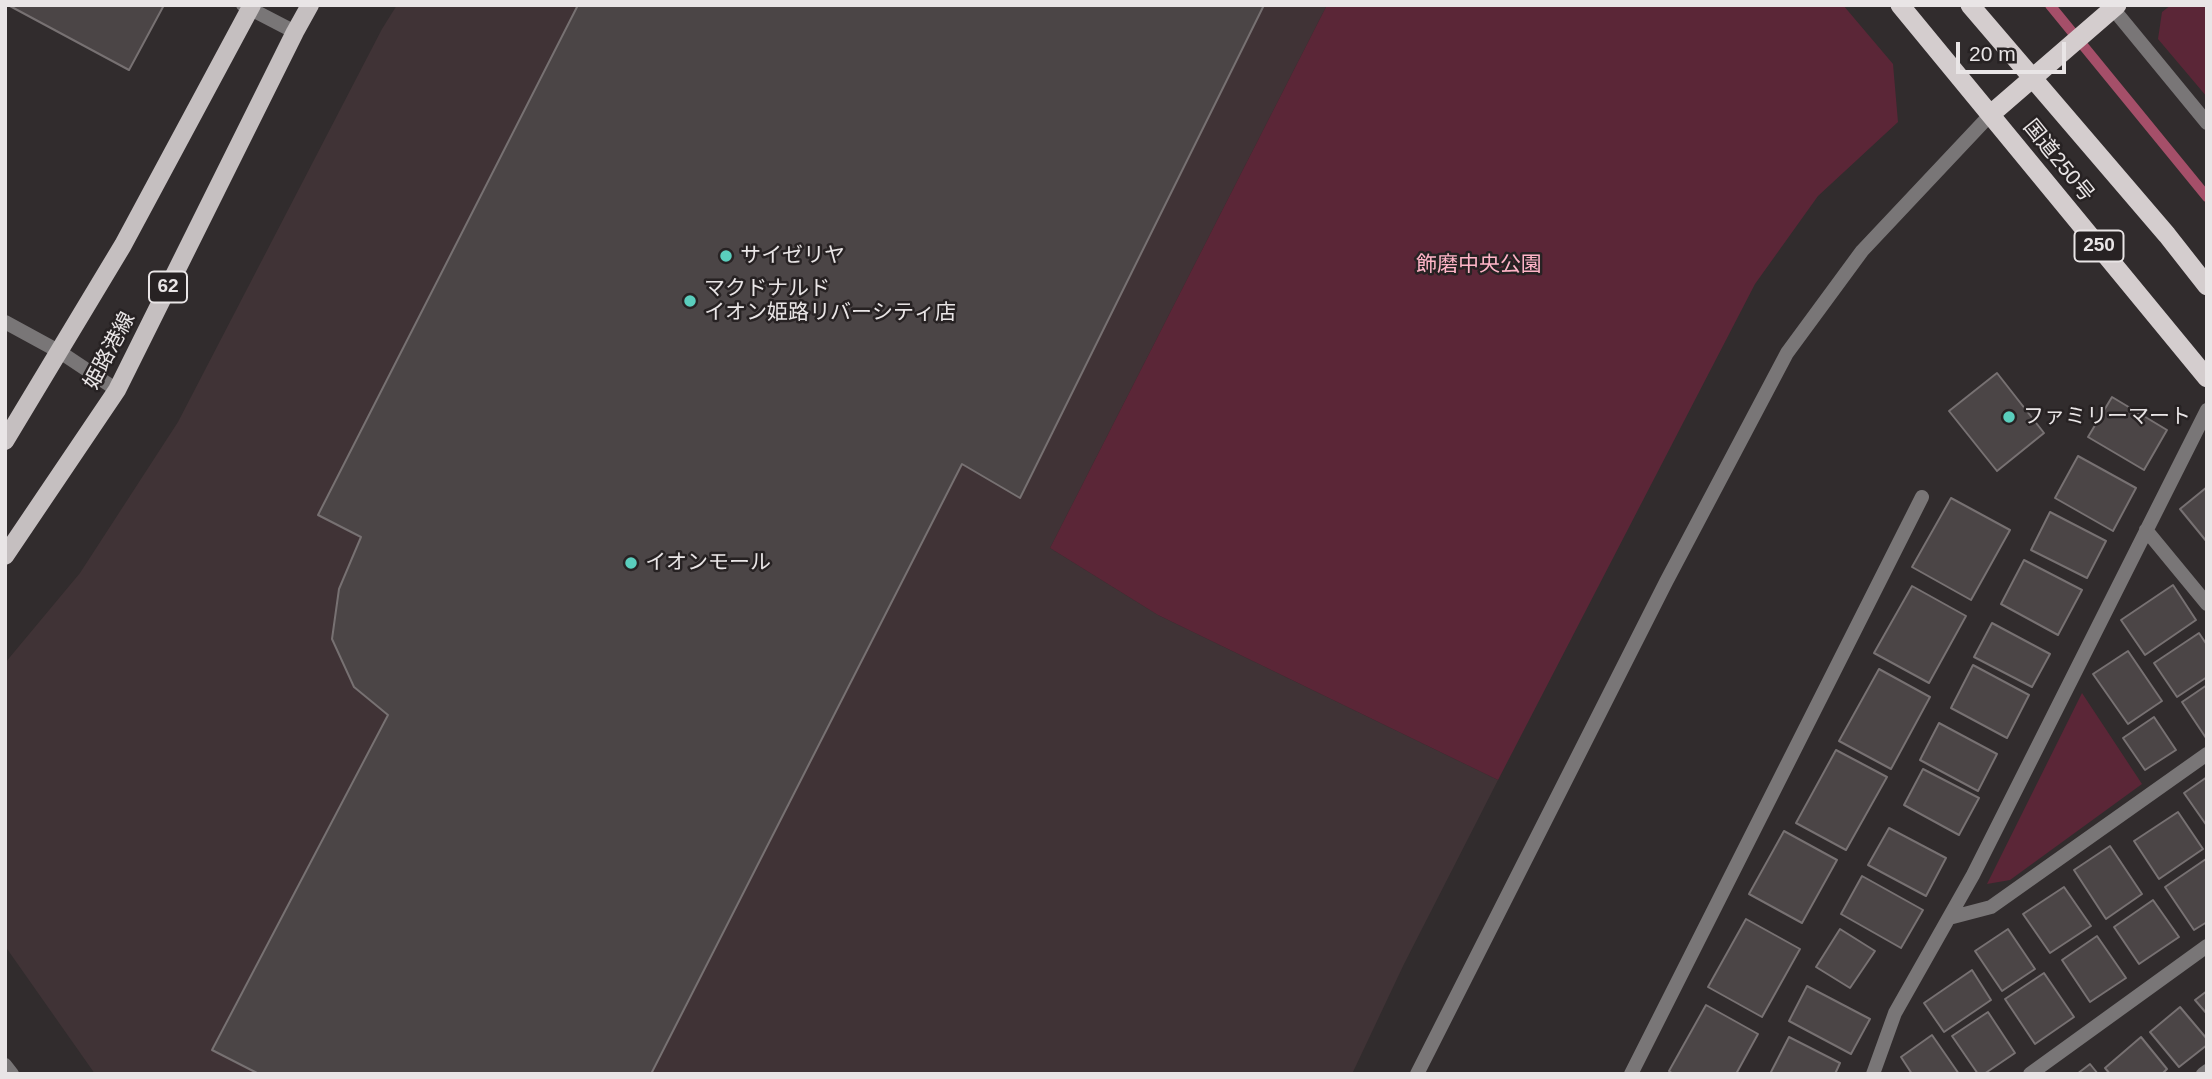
<!DOCTYPE html>
<html>
<head>
<meta charset="utf-8">
<style>
	body { margin:0 }
	#map { position:relative; width:2212px; height:1079px; overflow:hidden; background:#312c2d; font-family:Helvetica,sans-serif }
	canvas { display:block }
	.frame { position:absolute; inset:0; border:7px solid #e9e5e6; pointer-events:none }
	.scale { position:absolute; left:1956px; top:42px; width:110px; height:32px; box-sizing:border-box; border:4px solid #e9e5e6; border-top:0; padding-left:9px; font-size:21px; line-height:24px; white-space:nowrap; color:#e9e5e6; -webkit-text-stroke:5px #272223; paint-order:stroke }
</style>
</head>
<body>
<div id="map">
<canvas width="2212" height="1079"></canvas>
<div class="frame"></div>
<div class="scale">20 m</div>
</div>
<script>
const context = document.querySelector('canvas').getContext('2d');
context.lineJoin = 'round';
function fillPath(path, color) {
  context.fillStyle = color;
  context.fill(path, 'evenodd');
}
function stroke(path, color, width, dash) {
  context.strokeStyle = color;
  context.lineWidth = width;
  context.lineCap = dash ? 'butt' : 'round';
  context.setLineDash(dash || []);
  context.stroke(path);
}
function drawText(font, color, halo, rows, align = 'center') {
  context.font = font + ' Helvetica,"Noto Sans JP",sans-serif';
  context.lineWidth = 5;
  context.setLineDash([]);
  context.textBaseline = 'middle';
  context.strokeStyle = halo;
  context.fillStyle = color;
  for (const [text, x, y, turn = 0] of rows) {
    context.save();
    context.translate(x, y);
    context.rotate((+turn || 0) * Math.PI / 180);
    context.textAlign = isNaN(turn) ? turn : align;
    if (halo) context.strokeText(text, 0, 0);
    context.fillText(text, 0, 0);
    context.restore();
  }
}
fillPath(new Path2D(`
	M397 5H1327L1050 548 1158 615 1498 780 1404 964 1352 1074H95L5 946V663L80 573 178 422 382 29Z`), '#403336');
fillPath(new Path2D(`
	M1327 5H1843L1893 64 1898 122 1818 196 1755 284 1498 780 1158 615 1050 548Z
	M2171 5H2207V97L2158 39 2162 12Z
	M2082 693 2142 784 2010 880 1987 884Z`), '#5b2637');
stroke(new Path2D(`
	M2050 5 2207 197`), '#a54f69', 10);
const building = new Path2D(`
	M8 5H164L129 70Z
	M578 5H1264L1020 498 962 464 651 1074H259L212 1050 388 715 354 687 332 639 339 589 361 537 318 515Z
	M1997 373 2044 433 1997 471 1949 411Z
	M2112 397 2167 430 2144 470 2088 437Z
	M2078 456 2136 488 2113 531 2055 498Z
	M2207 487V542L2180 509Z
	M1951 498 2010 530 1971 600 1912 567Z
	M2050 512 2106 541 2087 578 2031 550Z
	M2024 560 2082 590 2058 635 2001 604Z
	M2173 585 2196 620 2145 655 2121 620Z
	M1912 586 1966 616 1929 683 1874 653Z
	M1992 623 2050 654 2032 687 1974 657Z
	M2199 633 2207 645V677L2177 697 2154 663Z
	M2128 651 2162 701 2128 724 2093 674Z
	M1973 665 2029 695 2007 738 1951 708Z
	M1879 669 1930 697 1891 769 1839 741Z
	M2207 685V738H2206L2182 702Z
	M2154 717 2176 750 2145 770 2123 738Z
	M1939 723 1997 754 1978 791 1920 760Z
	M1836 750 1887 777 1846 850 1796 823Z
	M1923 769 1979 798 1959 835 1904 805Z
	M2207 777V826L2184 793Z
	M2178 812 2203 849 2159 879 2134 841Z
	M1889 828 1946 858 1926 896 1868 865Z
	M1784 831 1837 860 1802 923 1749 894Z
	M2110 846 2142 894 2106 919 2074 870Z
	M2206 859 2207 922 2194 930 2165 887Z
	M1862 876 1923 910 1901 948 1841 914Z
	M2064 887 2091 926 2050 953 2023 914Z
	M2153 900 2179 937 2139 964 2114 927Z
	M1746 919 1800 949 1762 1017 1708 987Z
	M1840 929 1875 951 1850 988 1816 967Z
	M2008 929 2035 969 2002 991 1975 951Z
	M2097 936 2126 978 2090 1002 2062 960Z
	M1972 970 1991 1000 1944 1032 1924 1003Z
	M2044 973 2074 1017 2035 1044 2005 999Z
	M1807 986 1870 1019 1851 1054 1789 1021Z
	M2207 991V1014L2195 1000Z
	M1706 1005 1758 1034 1736 1074H1673L1669 1071Z
	M2180 1007 2207 1039V1045L2179 1067 2150 1032Z
	M1988 1012 2015 1053 1984 1074H1978L1952 1036Z
	M1932 1035 1959 1074H1912L1901 1057Z
	M1789 1037 1840 1063 1835 1074H1770Z
	M2141 1037 2167 1069 2162 1074H2110L2105 1068Z
	M2090 1064 2098 1074H2077Z`);
fillPath(building, '#4b4546');
stroke(building, '#777172', 2);
stroke(new Path2D(`
	M243 5 295 32
	M2110 5 2207 123
	M5 322 60 352 117 390
	M2146 530 2207 604
	M1949 918 1991 907 2207 754
	M1631 1074 1922 497
	M1873 1074 1895 1013 1973 875 2207 410
	M2030 1074 2207 946
	M2203 1074 2207 1071`), '#797677', 14);
stroke(new Path2D(`
	M5 1065 12 1074
	M1417 1074 1666 582 1787 353 1862 251 1991 114`), '#797677', 14);
stroke(new Path2D(`
	M5 441 123 245 252 5
	M5 556 117 390 295 32 310 5`), '#c5bfc0', 18);
stroke(new Path2D(`
	M1900 5 2207 378
	M1970 5 2167 235 2207 286
	M1991 114 2117 5`), '#d4cdce', 19);
for (const [x, y, r, color] of [
	[726,256,7,"#5acebd"],
	[690,301,7,"#5acebd"],
	[2009,417,7,"#5acebd"],
	[631,563,7,"#5acebd"]
]) {
  const dot = new Path2D();
  dot.arc(x, y, r, 0, 2 * Math.PI);
  context.fillStyle = color;
  context.fill(dot);
  stroke(dot, '#272223', 2.5);
}
for (const [x, y, w] of [
	[2099,246,49],
	[168,287,38]
]) {
  const box = new Path2D();
  box.roundRect(x - w / 2, y - 15.5, w, 31, 5);
  context.fillStyle = '#272223';
  context.fill(box);
  stroke(box, '#e9e5e6', 2);
}
drawText('bold 19px', '#e9e5e6', null, [
	["250",2099,246],
	["62",168,287]
]);
drawText('21px', '#e9e5e6', '#272223', [
	["国道250号",2058,161,51],
	["姫路港線",110,351,-62]
]);
drawText('21px', '#e9e5e6', '#272223', [
	["サイゼリヤ",740,256],
	["マクドナルド",704,289],
	["イオン姫路リバーシティ店",704,313],
	["ファミリーマート",2023,417],
	["イオンモール",645,563]
], 'left');
drawText('21px', '#ffb5c8', '#272223', [
	["飾磨中央公園",1479,265]
]);
</script>
</body>
</html>
